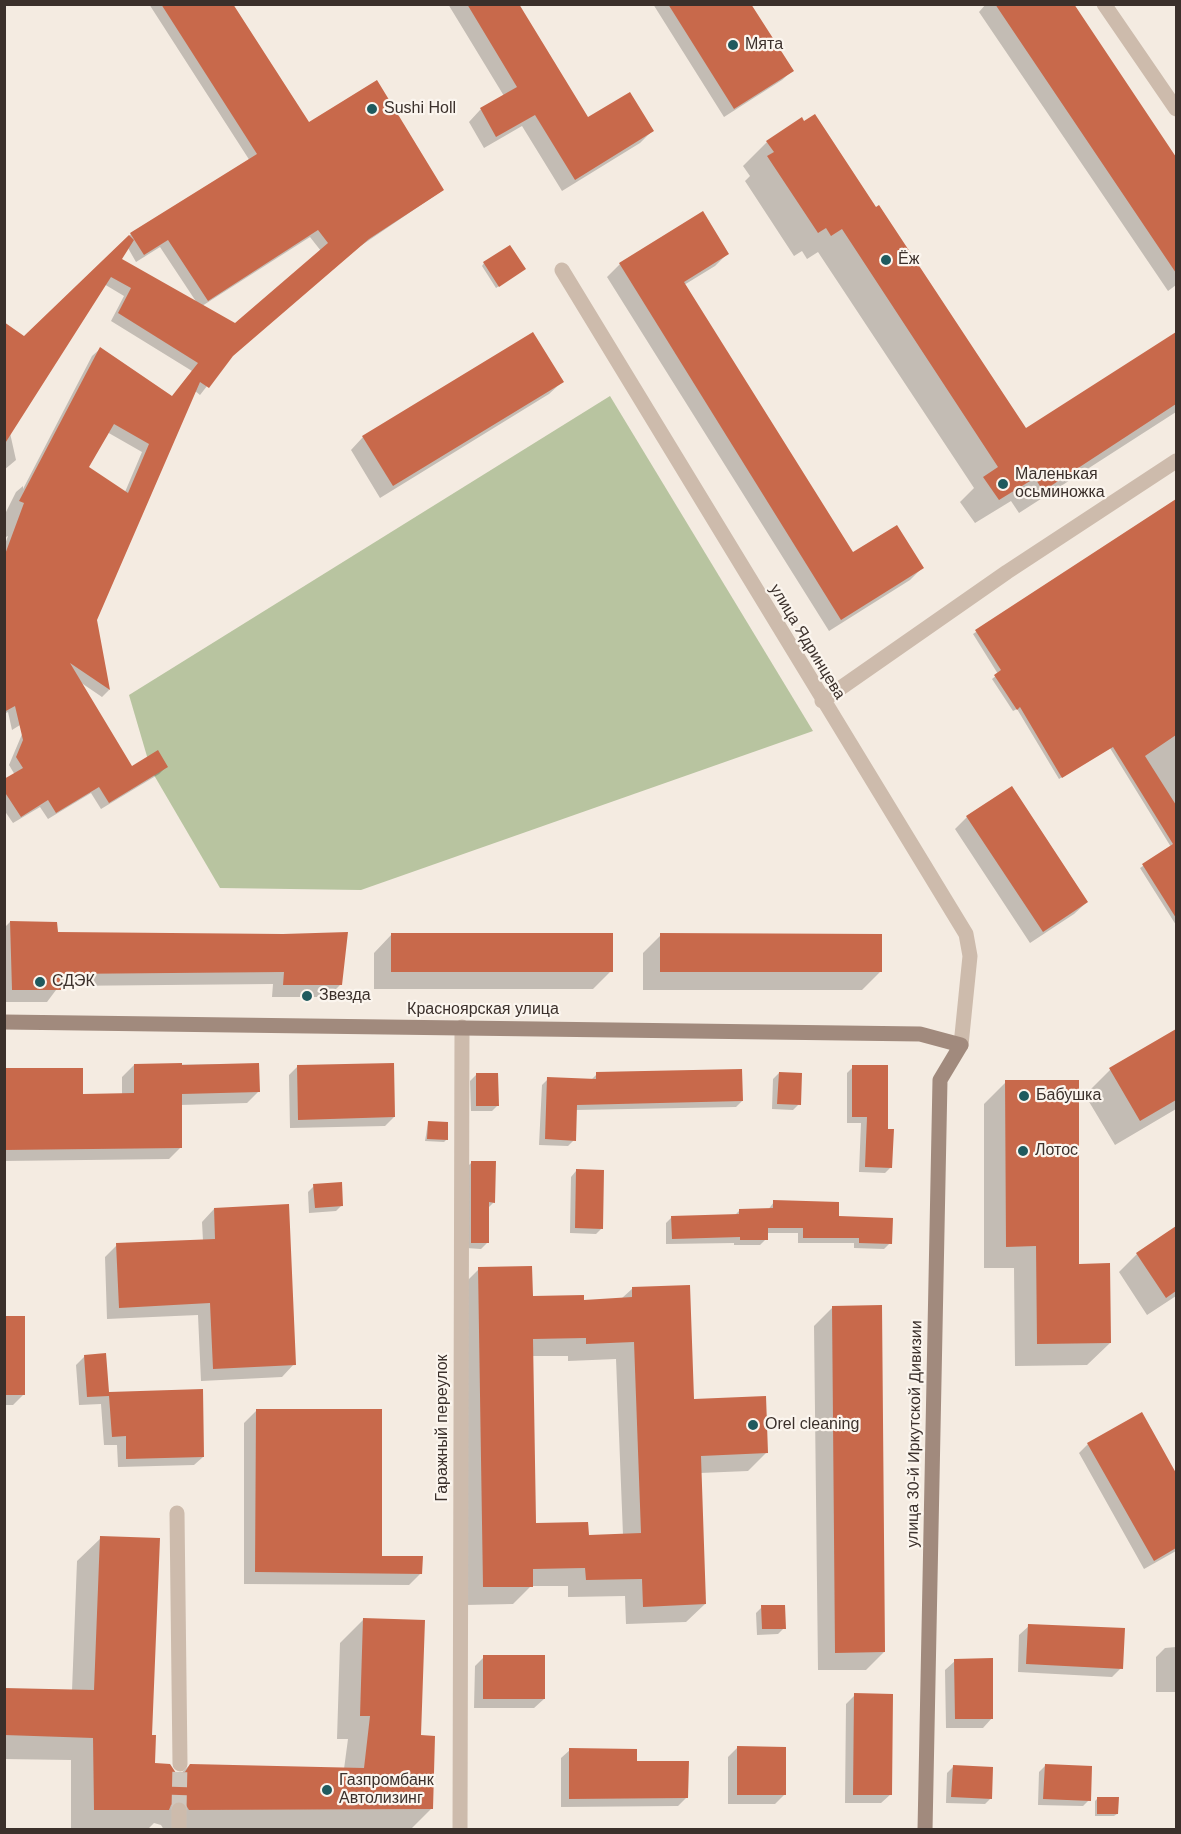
<!DOCTYPE html>
<html>
<head>
<meta charset="utf-8">
<style>
	body { margin:0 }
	#map { position:relative; width:1181px; height:1834px; overflow:hidden; background:#f4ebe1; font-family:Arial,sans-serif }
	canvas { display:block }
	.frame { position:absolute; inset:0; border:6px solid #3b302b; pointer-events:none }
</style>
</head>
<body>
<div id="map">
<canvas width="1181" height="1834"></canvas>
<div class="frame"></div>
</div>
<script>
const context = document.querySelector('canvas').getContext('2d');
context.lineJoin = 'round';
function fillPath(path, color) {
  context.fillStyle = color;
  context.fill(path, 'evenodd');
}
function stroke(path, color, width, dash) {
  context.strokeStyle = color;
  context.lineWidth = width;
  context.lineCap = dash ? 'butt' : 'round';
  context.setLineDash(dash || []);
  context.stroke(path);
}
function drawText(font, color, halo, rows, align = 'center') {
  context.font = font + ' Arial,sans-serif';
  context.lineWidth = 4.5;
  context.setLineDash([]);
  context.textBaseline = 'middle';
  context.strokeStyle = halo;
  context.fillStyle = color;
  for (const [text, x, y, turn = 0] of rows) {
    context.save();
    context.translate(x, y);
    context.rotate((+turn || 0) * Math.PI / 180);
    context.textAlign = isNaN(turn) ? turn : align;
    if (halo) context.strokeText(text, 0, 0);
    context.fillText(text, 0, 0);
    context.restore();
  }
}
fillPath(new Path2D(`
	M610 396 813 731 361 890 220 888 151 770 129 695Z`), '#b8c4a0');
fillPath(new Path2D(`
	M149 4H231L308 124 443 190 359 247 229 358 200 395 194 390 95 620 109 690 102 697 80 682 132 768 166 767 159 774 101 809 91 793 48 819 40 807 13 823 4 810V783L15 775 9 765 28 720 12 730 8 712 4 714V547L8 536 4 538V516L16 492 23 486V489L92 356 100 349 172 397 192 371 111 321 124 296 104 284 10 433 16 460 4 470V324L25 338 131 234 250 161ZM310 237 321 251 236 325 202 306ZM160 247 197 303 120 260 128 248 136 262ZM107 432 142 452 125 492 87 467Z
	M448 4H517L588 119 652 131 640 143 562 191 522 126 484 148 469 122 480 110 504 96Z
	M653 4H750L792 71 782 80 724 117Z
	M986 4H1072L1176 159V285L1168 291 979 12Z
	M767 142 1026 430 1175 335 1176 412 1019 513 1011 501 975 523 960 502 974 488 818 252 807 259 802 251 794 256 745 181 750 176 743 166Z
	M702 213 728 253 715 266 684 285 853 554 922 568 910 580 829 631 607 277 620 264Z
	M484 263 522 271 496 288 482 266Z
	M562 382 549 394 380 498 351 450 363 437Z
	M1176 501V925L1140 868 1171 847 1110 748 1059 779 1017 709 1013 711 992 679 998 674 973 634Z
	M967 817 1087 902 1074 914 1030 943 955 829Z
	M10 922 56 933 283 936 340 985 328 997H272L273 984 59 986 47 1002H4V928Z
	M392 934 611 971 593 989H374V953Z
	M661 935 880 972 862 990H643V953Z
	M1176 1030V1109L1115 1145 1085 1095 1110 1070Z
	M257 1064 258 1092 247 1103 180 1105 181 1147 169 1159 4 1161V1070L82 1095H122V1077L134 1065Z
	M298 1066 394 1117 385 1126 290 1128 289 1075Z
	M853 1067 886 1130 891 1167 885 1173 859 1172 861 1123H847V1073Z
	M779 1073 799 1104 793 1110 772 1109 773 1079Z
	M597 1074 742 1101 736 1107 575 1110 574 1140 568 1146 539 1145 542 1085 548 1079 591 1080Z
	M476 1075 498 1105 492 1111H471L470 1081Z
	M1006 1082 1110 1343 1087 1365 1015 1366 1014 1268H984V1104Z
	M428 1123 447 1139 444 1142 425 1141Z
	M472 1162 494 1202 488 1208 487 1243 481 1249 466 1248V1168Z
	M576 1171 602 1228 596 1234 570 1233 571 1177Z
	M314 1186 342 1205 336 1211 309 1213 308 1192Z
	M774 1202 837 1217 890 1243 884 1249 854 1248V1243H798V1233H766V1239L760 1245H734V1243L666 1244V1223L672 1217 734 1216 740 1210H768Z
	M214 1209 294 1364 282 1377 201 1381 198 1315 107 1319 105 1257 117 1245 203 1241 202 1222Z
	M1176 1228V1296L1147 1315 1119 1272 1137 1254Z
	M479 1269 531 1297 583 1301 621 1299 633 1288 692 1400 767 1452 748 1471 700 1473 705 1604 686 1622 626 1624 625 1596 568 1597V1586H531L513 1604 465 1605 461 1287ZM532 1356H568V1361L616 1359 623 1535 587 1536 535 1524Z
	M832 1308 884 1652 866 1670H818L814 1326Z
	M4 1318 23 1395 13 1405H4Z
	M85 1356 108 1393 203 1457 194 1465 118 1467 117 1445H104L101 1404 79 1405 76 1365Z
	M256 1411 380 1557 421 1573 409 1585 244 1584V1423Z
	M1141 1414 1176 1476V1551L1144 1569 1079 1453 1088 1444Z
	M101 1538 151 1736 153 1765 179 1775 190 1765 344 1769 348 1739H337L340 1643 363 1620 420 1736 431 1809 410 1830H164L161 1825 154 1823 147 1830H71V1760L4 1759V1689L72 1691 77 1561Z
	M762 1607 784 1628 778 1634 757 1635 756 1613Z
	M1029 1626 1121 1668 1112 1677 1018 1672 1019 1635Z
	M1176 1647V1692H1156V1657L1165 1648Z
	M484 1657 544 1699 534 1708H474L475 1666Z
	M955 1661 992 1718 983 1728H946L945 1670Z
	M855 1695 891 1794 881 1803H845L846 1704Z
	M737 1748 784 1795 775 1804H728V1757Z
	M570 1750 636 1762 687 1797 678 1806 561 1807V1758Z
	M1045 1766 1089 1800 1083 1806 1038 1805 1039 1772Z
	M953 1767 991 1798 985 1804 946 1803 947 1773Z
	M1098 1798 1117 1814 1114 1816H1095V1801Z`), '#0003');
fillPath(new Path2D(`
	M161 4H233L309 122 377 80 444 190 369 239 233 356 209 388 200 382 97 620 110 690 70 663 132 766 158 750 168 767 109 803 99 787 56 813 48 800 21 817 4 791V779L23 768 16 757 23 740 15 706 4 712V557L24 503 19 501 100 347 172 396 198 363 118 313 131 288 111 277 4 445V322L24 336 129 235 134 240 122 259 235 323 328 243 318 230 208 301 168 240 144 255 130 233 257 154ZM114 424 149 444 128 493 89 467Z
	M467 4H519L588 117 630 92 654 131 575 180 535 115 496 137 480 108 517 87Z
	M668 4H751L794 71 734 109Z
	M995 4H1074L1176 157V273Z
	M815 114 876 207 879 205 1026 428 1176 332V404L1043 491 1035 478 999 500 983 477 998 467 842 229 831 236 826 228 818 233 767 156 774 152 766 141 802 117 804 121Z
	M703 211 729 254 684 282 853 552 897 525 924 568 841 620 619 263Z
	M510 245 526 269 499 287 483 262Z
	M533 332 564 382 393 486 362 436Z
	M1176 499V735L1145 756 1176 805V918L1142 864 1173 844 1113 747 1062 778 1020 707 1017 710 994 675 1001 670 975 630Z
	M1012 786 1088 902 1043 932 966 816Z
	M10 921 57 922 58 932 283 934 348 932 342 985H283L284 972 60 974 61 990H12Z
	M391 933H613V972H391Z
	M660 933 882 934V972H660Z
	M1176 1029V1100L1140 1121 1109 1068Z
	M182 1063V1065L259 1063 260 1092 182 1094V1148L4 1150V1068H83V1094L134 1093V1064Z
	M394 1063 395 1117 298 1120 297 1065Z
	M852 1065H888V1129H894L892 1168 865 1167 867 1117H852Z
	M742 1069 743 1101 577 1105 576 1141 545 1139 547 1077 596 1079V1072Z
	M779 1072 802 1073 801 1105 777 1104Z
	M476 1073H498L499 1106H476Z
	M1005 1080H1079V1264L1110 1263 1111 1343 1037 1344 1036 1246 1006 1247Z
	M428 1121 448 1122V1140L427 1139Z
	M471 1161H496L495 1203 489 1202V1243H471Z
	M576 1169 604 1170 603 1229 575 1228Z
	M342 1182 343 1206 315 1208 313 1184Z
	M773 1200 839 1202V1216L893 1218 892 1244 859 1243V1238H803V1228H768V1240H740V1237L672 1239 671 1216 739 1214V1209L773 1208Z
	M289 1204 296 1365 213 1369 210 1303 119 1308 116 1243 215 1239 214 1208Z
	M1176 1226V1291L1166 1298 1136 1253Z
	M532 1266 533 1296 584 1295V1300L632 1297V1287L690 1285 694 1399 766 1396 768 1453 701 1456 706 1604 643 1607 642 1579 586 1580 585 1568 533 1569V1587H483L478 1267ZM586 1338V1344L634 1342 641 1533 589 1535 588 1522 536 1523 533 1339Z
	M882 1305 885 1652 835 1653 832 1306Z
	M4 1316H25V1395H4Z
	M106 1353 109 1392 203 1389 204 1457 126 1459V1436L112 1437 109 1396 87 1397 84 1355Z
	M256 1409H382V1556H423L422 1574 255 1572Z
	M1142 1412 1176 1473V1548L1154 1561 1087 1443Z
	M100 1536 160 1538 152 1735H156L155 1763 170 1764 176 1773 185 1772 190 1764 364 1768 370 1716H360L363 1618 425 1620 421 1735 435 1736 433 1809 189 1810 184 1802 178 1800 171 1805 169 1810H94L93 1738 4 1735V1688L94 1690Z
	M761 1605H785L786 1629H762Z
	M1028 1624 1125 1628 1123 1669 1026 1664Z
	M483 1655H545V1699H483Z
	M993 1658V1719H955L954 1659Z
	M854 1693 893 1694 892 1795H853Z
	M737 1746 786 1747V1795H737Z
	M569 1748 637 1749V1761H689L688 1798 569 1799Z
	M1045 1764 1092 1766 1091 1801 1043 1799Z
	M953 1765 993 1767 992 1799 951 1797Z
	M1097 1797H1119L1118 1814H1097Z`), '#c8694b');
stroke(new Path2D(`
	M179 1810 180 1764`), '#cfc6bd', 15, [15, 8]);
stroke(new Path2D(`
	M1104 4 1176 109
	M562 270 966 934 970 956 961 1045
	M822 701 1007 572 1176 461
	M177 1513 180 1764
	M179 1830V1810
	M460 1830 462 1027`), '#cdbbac', 15);
stroke(new Path2D(`
	M4 1022 920 1034 961 1045 940 1080 925 1830`), '#a18a7d', 15);
for (const [x, y, r, color] of [
	[733,45,6,"#1f5a5e"],
	[372,109,6,"#1f5a5e"],
	[886,260,6,"#1f5a5e"],
	[1003,484,6,"#1f5a5e"],
	[40,982,6,"#1f5a5e"],
	[307,996,6,"#1f5a5e"],
	[1024,1096,6,"#1f5a5e"],
	[1023,1151,6,"#1f5a5e"],
	[753,1425,6,"#1f5a5e"],
	[327,1790,6,"#1f5a5e"]
]) {
  const dot = new Path2D();
  dot.arc(x, y, r, 0, 2 * Math.PI);
  context.fillStyle = color;
  context.fill(dot);
  stroke(dot, '#fbf5ee', 2);
}
drawText('16px', '#3b302b', '#fbf5ee', [
	["Мята",745,45],
	["Sushi Holl",384,109],
	["Ёж",898,260],
	["Маленькая",1015,475],
	["осьминожка",1015,493],
	["СДЭК",52,982],
	["Звезда",319,996],
	["Бабушка",1036,1096],
	["Лотос",1035,1151],
	["Orel cleaning",765,1425],
	["Газпромбанк",339,1781],
	["Автолизинг",339,1799]
], 'left');
drawText('16px', '#3b302b', '#fbf5ee', [
	["улица Ядринцева",807,642,59],
	["Красноярская улица",483,1010],
	["Гаражный переулок",443,1428,-90],
	["улица 30-й Иркутской Дивизии",915,1434,-89]
]);
</script>
</body>
</html>
